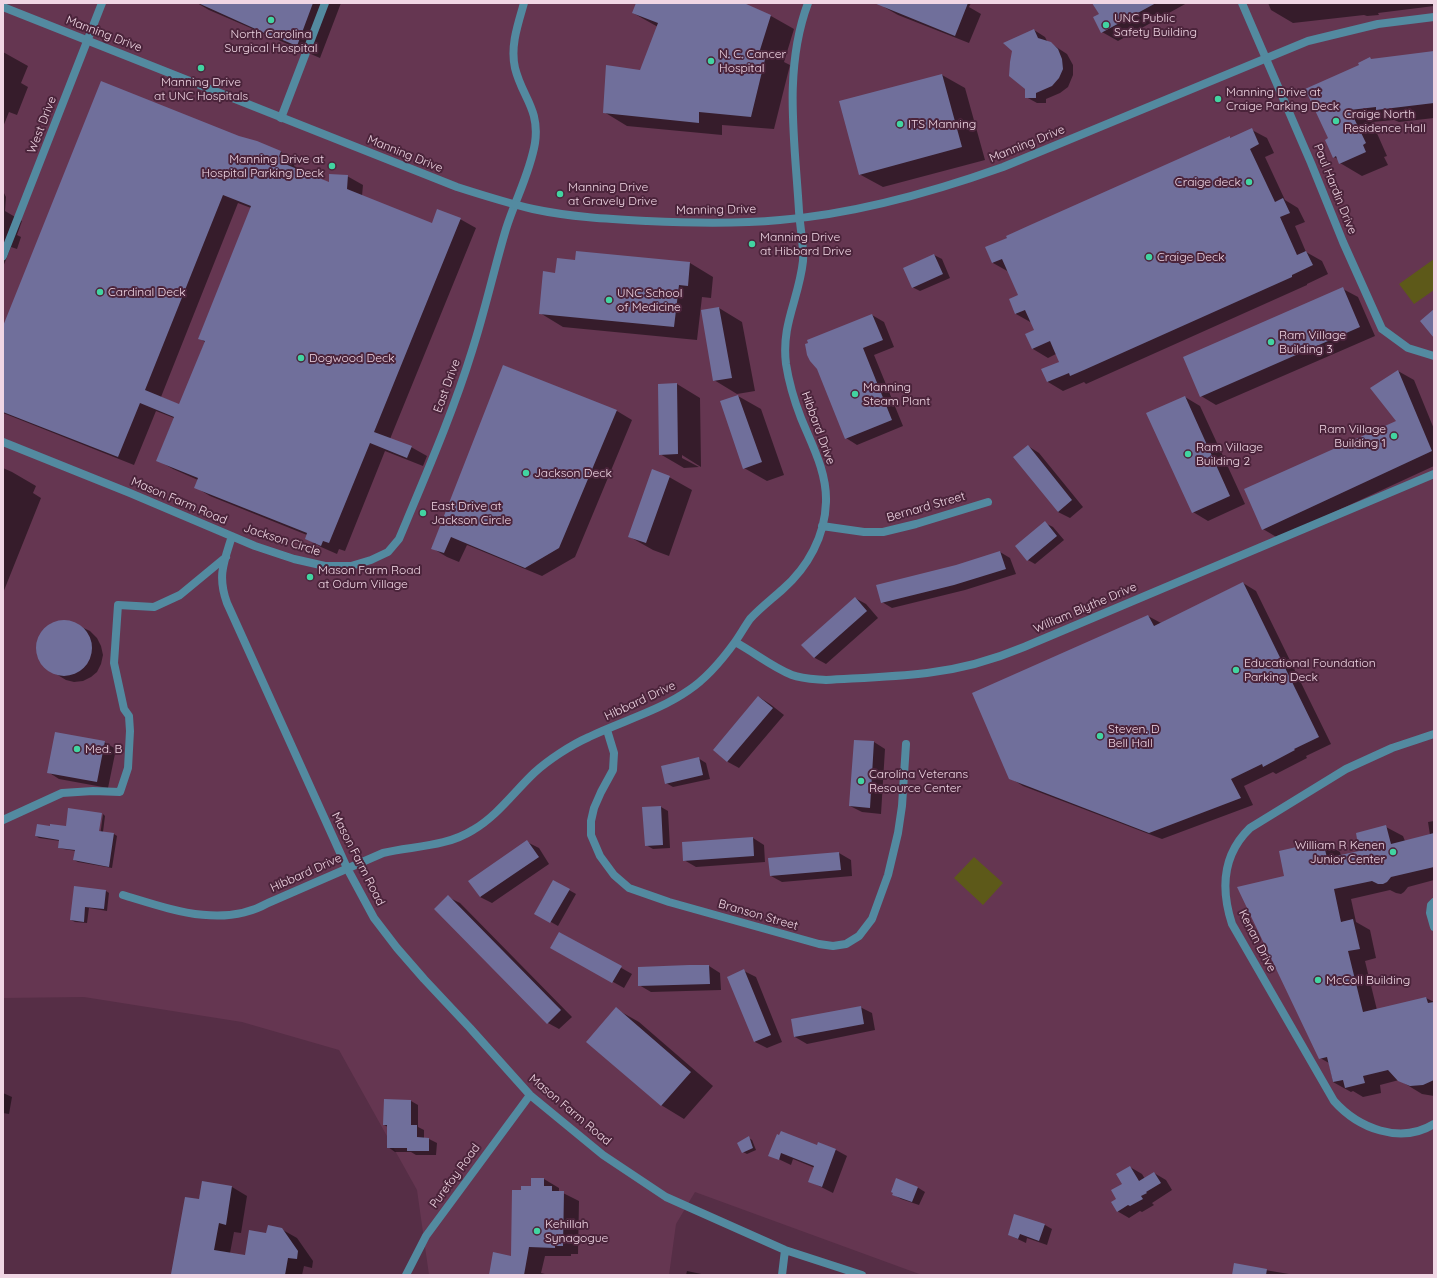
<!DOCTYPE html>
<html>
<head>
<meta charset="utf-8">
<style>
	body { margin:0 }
	#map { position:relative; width:1437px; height:1278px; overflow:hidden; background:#562e46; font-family:Quicksand,sans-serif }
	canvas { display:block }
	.frame { position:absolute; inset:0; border:4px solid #f0d6e4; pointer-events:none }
</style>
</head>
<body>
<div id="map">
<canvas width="1437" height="1278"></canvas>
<div class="frame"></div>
</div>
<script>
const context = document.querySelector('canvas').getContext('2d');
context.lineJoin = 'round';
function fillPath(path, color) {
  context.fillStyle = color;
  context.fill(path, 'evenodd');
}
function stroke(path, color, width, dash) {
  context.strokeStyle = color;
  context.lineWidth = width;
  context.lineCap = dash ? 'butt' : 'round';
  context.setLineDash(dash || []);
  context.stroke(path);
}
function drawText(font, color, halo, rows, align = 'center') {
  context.font = font + ' Quicksand,sans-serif';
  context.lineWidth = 4;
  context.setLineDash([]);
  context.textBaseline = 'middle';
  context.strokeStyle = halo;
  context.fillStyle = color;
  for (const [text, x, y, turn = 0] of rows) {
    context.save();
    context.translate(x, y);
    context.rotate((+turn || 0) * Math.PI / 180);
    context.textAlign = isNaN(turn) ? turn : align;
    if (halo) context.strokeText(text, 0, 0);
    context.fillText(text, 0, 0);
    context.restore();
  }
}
fillPath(new Path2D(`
	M3 3H1434V1275H922L695 1192 676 1224 669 1275H429L417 1190 339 1050 242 1022 84 997 3 998Z`), '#653651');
fillPath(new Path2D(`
	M1434 259V290L1414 304 1399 284Z
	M974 857 1003 883 983 905 954 878Z`), '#5d5919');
fillPath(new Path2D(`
	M197 3H341L320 58 209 10Z
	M637 3H743L771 16 794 29 784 62 790 65 774 129 722 125V135L627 126 604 112 641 71 658 27 633 13Z
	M886 3H971L969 7 981 14 969 43 898 15 884 7Z
	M1093 3H1187L1118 41 1102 32 1100 15Z
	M1268 3H1434V6L1378 13 1379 15 1367 16 1364 15 1293 23 1271 10Z
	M1034 30 1045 37 1047 41 1067 54 1073 65V75L1068 87 1060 93 1046 99V103H1037L1026 97V88L1014 51Z
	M3 52 28 66 21 83 28 87 17 115 9 112 3 127Z
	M1434 52V118L1399 122 1394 120 1372 122 1387 156 1384 157 1388 165 1362 176 1340 163 1338 159 1334 157 1329 139 1372 60Z
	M942 75 965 88 985 160 883 187 859 174Z
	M1252 130 1267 138 1274 153 1265 157 1285 200 1298 208 1305 222 1295 226 1306 252 1322 261 1328 274 1307 284V285L1086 384 1084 382 1063 391 1048 382 1043 370 1060 362 1056 354 1048 358 1033 349 1026 335 1036 330 1032 323 1016 314 1010 300 1019 296 1009 272 993 263 986 248 1229 137 1232 139Z
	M238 137 256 142 281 152 296 161 294 166 302 170 301 171 330 183 347 176 363 185 362 196 432 224 460 219 476 228 390 439 411 447 427 456 423 466 385 451 345 551 339 549 337 554 321 547 306 538 307 535 210 496 195 487 198 480 173 469 157 460 174 418 156 411 134 465 3 413V329ZM238 203 251 208 199 338 205 342 180 405 161 397Z
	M3 191 6 197 5 211 22 221 17 235 21 237 17 249 11 247 3 267Z
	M577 253 690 263 713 277 711 298 702 297 697 340 563 327 540 313 556 274 576 261Z
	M934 255 942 259 950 278 920 291 912 287Z
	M1343 289 1358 297 1375 336 1216 405 1201 396Z
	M719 308 742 322 755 391 737 394 714 380 702 311Z
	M872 315 884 322 894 347 874 355 903 426 857 445 846 438 818 369Z
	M504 366 617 411 632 420 575 557 542 576 467 545 459 562 447 557 432 548Z
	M1398 371 1414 380 1434 429V466L1278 538 1263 529 1397 422Z
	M677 384 700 398 701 467 682 455V458L699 467 684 468 660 454Z
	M738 396 761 409 784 475 767 481 744 468Z
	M1185 397 1200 406 1245 504 1208 521 1193 512Z
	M1028 446 1039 453 1083 507 1070 518 1058 512Z
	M3 468 12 472 36 486 33 493 41 498 3 593Z
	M669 477 692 490 669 556 653 550 630 537Z
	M1045 523 1053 527 1064 540 1035 564 1028 560Z
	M1000 552 1010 558 1016 574 965 590 892 608 882 602 946 569Z
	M1243 583 1256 591 1331 744 1306 756 1307 758 1276 774 1273 772 1244 786 1253 805 1162 839 1023 786 1010 778 1148 616 1161 623Z
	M855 598 866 604 878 618 826 664 815 658 803 645Z
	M60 621H69L90 631 97 638 101 646 103 655 101 664 97 672 91 677 83 681 74 682 66 680 46 668 41 662 37 654V645L39 637 44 630 51 624Z
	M759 697 770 704 784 715 739 768 728 762 714 750Z
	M104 742 116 749 108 788 59 779 48 772Z
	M874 742 885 749 881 814 862 812 850 806Z
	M698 758 706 763 710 779 673 787 666 783Z
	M661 807 668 811 670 848 653 849 646 845Z
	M103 814 105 816 103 832 114 834 117 836 112 868 78 862 74 860 76 851 63 849 59 848 60 841 39 838 36 836H100Z
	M1434 821V880L1408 887 1404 892 1401 894 1396 893 1390 890 1351 899 1356 922 1370 930 1376 958 1365 961 1377 1010 1426 998 1434 1002V1096L1422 1094 1399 1080 1380 1085 1381 1093 1363 1097 1353 1091 1351 1092 1333 1082 1329 1063 1320 1058 1285 877 1322 842 1340 852 1341 856 1360 852 1386 827 1403 836 1405 841 1430 835 1428 822Z
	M753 838 764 845 765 862 696 867 684 860Z
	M527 842 539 848 549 864 492 903 480 897Z
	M839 853 851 860 852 876 782 882 771 876 769 859Z
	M553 881 576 894 558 926 535 913Z
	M75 887 106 891 109 893 107 911 89 908 87 923 75 922 71 920Z
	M448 897 460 903 572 1017 559 1029 548 1023Z
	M560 933 632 974 624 988 552 948Z
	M709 966 720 973 721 990 651 992 639 985Z
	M744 971 756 977 782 1042 767 1048 755 1042 728 977Z
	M860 1007 872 1013 875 1030 807 1044 795 1037 792 1020Z
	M616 1009 639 1022 713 1086 684 1119 661 1105Z
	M3 1093 12 1097 9 1114 3 1113Z
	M411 1101 418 1105V1127L424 1130V1139H429L437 1143 436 1155H416L411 1152H395L388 1147V1127L384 1125Z
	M777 1135 818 1146 819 1143 836 1150 847 1156 833 1193 809 1181 815 1168 793 1159 791 1165 770 1155Z
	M749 1138 752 1140 756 1150 747 1154 743 1152Z
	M1130 1167 1142 1174 1145 1179 1154 1173 1166 1180 1172 1190 1152 1203 1154 1205 1142 1212 1140 1211 1129 1218 1117 1211V1199Z
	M544 1179 559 1188V1191L579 1201 578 1254H571V1256H545L541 1273 549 1275H490L512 1257 522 1191 532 1187Z
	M203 1182 232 1187 247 1196 241 1233 234 1232 230 1253 246 1256 267 1235 281 1229 297 1238 313 1261 312 1268 304 1266 302 1275H175L172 1273 199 1201Z
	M917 1187 925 1192 919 1205 901 1199 894 1195Z
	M1015 1215 1045 1225 1052 1229 1047 1245 1027 1238 1026 1243 1009 1235Z
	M1235 1265 1295 1275H1233Z
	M687 1271 706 1275H686Z`), '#0007');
fillPath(new Path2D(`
	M198 3H313L297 46 278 38 271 36Z
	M636 3H744L771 15 760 50 767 51 751 117 699 112V123L603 113 606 65 640 70 658 23 632 13Z
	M874 3H968L955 36Z
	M1092 3H1156L1101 33 1093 17 1099 14Z
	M1034 29 1038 38 1051 42 1058 49 1062 59 1063 69 1059 78 1052 86 1036 93V98H1025V89L1009 76 1010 62 1012 51 1003 43Z
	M1434 51V103L1376 110V107L1350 110 1366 143 1363 145 1366 152 1339 164 1336 156 1333 158 1325 140 1328 138 1305 89 1359 65 1358 63 1370 57 1371 59Z
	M942 74 962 147 859 175 839 101Z
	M101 81 239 136 257 141 281 151 279 157 287 160 285 164 329 182V174L348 175 347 189 432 223 437 209 461 218 374 432 412 446 407 458 370 443 329 543 323 541 321 546 305 539 307 533 194 488 198 478 156 461 174 417 140 403 118 457 3 412V326ZM223 195 251 206 198 339 205 341 179 404 145 390Z
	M1252 128 1259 144 1250 149 1275 202 1283 198 1290 213 1280 217 1297 255 1306 251 1313 265 1292 275V277L1084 370 1070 376 1069 373 1047 382 1041 369 1059 362 1050 341 1032 349 1025 334 1034 330 1025 310 1015 314 1009 299 1018 295 1002 259 992 263 985 247 1007 238 1006 236 1028 226 1230 136V138Z
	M576 251 690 262 688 286 679 285 674 327 539 314 543 271 555 273 557 258 575 260Z
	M934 254 943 274 912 288 903 268Z
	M1343 287 1360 327 1200 397 1183 357Z
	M719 307 732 378 713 381 701 310Z
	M1434 309V338L1420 321Z
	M872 314 883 340 863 348 892 420 845 439 817 369 810 361 807 355 805 344 808 343 807 340Z
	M503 365 617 410 559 548 525 568 451 537 444 553 431 549Z
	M1398 370 1432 451 1262 530 1244 489 1396 421 1370 388Z
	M677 383 678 454 659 455 658 384Z
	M738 395 762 462 743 469 720 401Z
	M1185 396 1230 496 1192 513 1146 413Z
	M1028 445 1072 500 1058 512 1013 457Z
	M652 469 670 476 646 543 628 537Z
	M1045 521 1057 536 1027 561 1015 546Z
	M1000 551 1006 569 954 585 881 603 876 585 956 565Z
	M1243 582 1319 737 1294 749 1295 750 1263 767 1262 764 1231 779 1241 798 1149 833 1009 779 972 693 1148 615 1154 626Z
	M855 597 867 611 814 658 801 645Z
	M36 648a28 28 0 1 1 56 0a28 28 0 1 1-56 0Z
	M758 696 773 708 727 762 713 750Z
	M55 732 105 741 97 782 47 773Z
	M854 740 874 741 870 808 849 806Z
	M699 757 703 775 665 784 661 766Z
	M661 806 663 845 645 846 642 807Z
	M68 808 102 813 99 831 114 833 109 867 73 860 75 850 58 848 59 840 35 836 37 824 50 826V824L66 826Z
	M1386 825 1391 844 1434 833V867L1391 877 1387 882 1383 884H1378L1372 881 1334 889 1341 922 1353 919 1360 949 1348 951 1363 1012 1426 997 1428 1003 1434 1002V1080L1423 1085 1410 1086 1398 1081 1388 1070 1363 1076 1365 1083 1345 1088 1343 1080 1333 1082 1327 1057 1319 1059 1237 887 1284 876 1279 851 1323 841 1327 858 1359 851 1356 833Z
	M753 837 754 856 683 861 682 842Z
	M527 840 539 857 480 897 468 881Z
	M839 852 841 870 770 876 768 858Z
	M553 880 570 889 550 923 534 914Z
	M74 886 106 890 104 909 85 907 84 922 70 920Z
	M448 895 561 1010 547 1024 434 909Z
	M559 932 622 966 612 983 550 948Z
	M689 965H709L710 984 638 986V967Z
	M744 969 771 1035 754 1042 727 977Z
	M861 1006 864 1024 794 1037 791 1019Z
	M616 1007 691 1072 661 1106 586 1042Z
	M384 1099 411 1100V1125H417V1137L429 1138V1151H407V1148H387V1125H383Z
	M781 1131 817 1145 818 1142 836 1149 822 1187 808 1182 814 1166 781 1153 779 1160 768 1156 777 1134 779 1135Z
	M749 1136 753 1148 742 1153 737 1143Z
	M1130 1166 1139 1181 1154 1172 1161 1183 1146 1192 1147 1193 1141 1196 1143 1199 1130 1206 1128 1205 1117 1212 1111 1202 1116 1199 1111 1190 1122 1184 1116 1174Z
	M531 1178H544V1186H552V1191H564L563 1246H555V1248L529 1247 524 1275H489L493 1252 511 1256 512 1190H521V1186H531Z
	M896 1178 918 1187 912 1202 892 1195 893 1193 891 1192Z
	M202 1181 232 1186 226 1225 219 1223 214 1250 245 1255 249 1230 266 1233 268 1225 282 1228 298 1251 297 1259 288 1258 285 1275H178L171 1274 185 1197 199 1199Z
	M1014 1214 1045 1224 1039 1241 1020 1234 1018 1239 1008 1235Z
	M1234 1263 1267 1269 1266 1275H1232Z`), '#706f9b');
stroke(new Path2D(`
	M1242 3 1311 163 1343 242 1382 329 1408 348 1434 356
	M281 118 325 3
	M3 256 102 3
	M3 442 130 493 255 546 294 559 325 566H351L371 560 388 552 399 539 407 520C430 465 454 409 472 351 485 311 494 269 506 229 515 200 530 173 535 143 540 109 522 97 515 68 510 46 518 24 524 3
	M822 526 864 532H883L916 524 988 502
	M232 536C224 562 217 576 227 603L347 868 374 918 397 948 424 979 470 1028 530 1095 603 1155 666 1197 785 1250 862 1275
	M735 642C754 652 772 667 792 675 802 679 815 679 826 680 859 678 893 677 927 673 961 669 993 660 1024 647L1434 474
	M607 730 614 753 613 770 601 792 594 808 591 821V835L600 856 614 875 629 888 669 902 819 944 833 946 846 944 859 936 872 919 888 875 898 833 902 806 906 744
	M1434 734 1392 748 1346 769 1250 828C1222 855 1221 890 1232 924L1334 1101C1358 1128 1400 1145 1434 1124
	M3 820 62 793 93 791 120 792 128 768 130 731 129 716 124 709 114 663 118 605 154 607 180 595 226 557
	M123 895C170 909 222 929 268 903L383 853C413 846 446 847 473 830 497 816 514 792 534 773 548 760 571 745 589 737 622 721 659 711 689 690 707 678 722 660 735 642 740 635 745 626 750 619 760 608 772 599 783 589 808 567 825 536 826 502 827 472 812 445 801 418 794 400 789 383 786 364 781 324 799 299 803 261 804 245 800 228 799 211 795 142 783 70 808 3
	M1434 902 1431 905 1430 913 1434 927
	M406 1275 426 1236 530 1095
	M782 1275 785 1250`), '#538aa0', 8);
stroke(new Path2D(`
	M3 7 457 187C482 195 507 203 533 209 570 217 609 219 647 221 691 223 736 224 780 220 855 214 933 192 1003 167L1308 41 1378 24 1434 17`), '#538aa0', 8);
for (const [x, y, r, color] of [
	[271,20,4,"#42d4a1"],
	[1106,25,4,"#42d4a1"],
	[711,61,4,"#42d4a1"],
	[201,68,4,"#42d4a1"],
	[1218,99,4,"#42d4a1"],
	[1336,121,4,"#42d4a1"],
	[900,124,4,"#42d4a1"],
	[332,166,4,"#42d4a1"],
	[1249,182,4,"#42d4a1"],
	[560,194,4,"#42d4a1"],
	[752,244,4,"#42d4a1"],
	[1149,257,4,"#42d4a1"],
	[100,292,4,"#42d4a1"],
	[609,300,4,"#42d4a1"],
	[1271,342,4,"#42d4a1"],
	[301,358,4,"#42d4a1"],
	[855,394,4,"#42d4a1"],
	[1394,436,4,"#42d4a1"],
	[1188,454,4,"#42d4a1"],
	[526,473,4,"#42d4a1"],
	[423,513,4,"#42d4a1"],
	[310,577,4,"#42d4a1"],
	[1236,670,4,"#42d4a1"],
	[1100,736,4,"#42d4a1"],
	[77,749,4,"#42d4a1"],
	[861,781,4,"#42d4a1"],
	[1393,852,4,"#42d4a1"],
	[1318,980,4,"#42d4a1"],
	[537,1231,4,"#42d4a1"]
]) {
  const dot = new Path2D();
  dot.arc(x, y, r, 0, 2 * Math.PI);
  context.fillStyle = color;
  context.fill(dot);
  stroke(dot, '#4b243b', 1.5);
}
drawText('12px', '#f0d6e4', '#4b243b', [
	["UNC Public",1114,18],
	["Safety Building",1114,32],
	["North Carolina",271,34,"center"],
	["Surgical Hospital",271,48,"center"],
	["N. C. Cancer",719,54],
	["Hospital",719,68],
	["Manning Drive",201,82,"center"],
	["at UNC Hospitals",201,96,"center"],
	["Manning Drive at",1226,92],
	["Craige Parking Deck",1226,106],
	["Craige North",1344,114],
	["Residence Hall",1344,128],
	["ITS Manning",908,124],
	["Manning Drive at",324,159,"right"],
	["Hospital Parking Deck",324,173,"right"],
	["Craige deck",1241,182,"right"],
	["Manning Drive",568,187],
	["at Gravely Drive",568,201],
	["Manning Drive",760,237],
	["at Hibbard Drive",760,251],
	["Craige Deck",1157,257],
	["Cardinal Deck",108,292],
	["UNC School",617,293],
	["of Medicine",617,307],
	["Ram Village",1279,335],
	["Building 3",1279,349],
	["Dogwood Deck",309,358],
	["Manning",863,387],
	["Steam Plant",863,401],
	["Ram Village",1386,429,"right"],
	["Building 1",1386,443,"right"],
	["Ram Village",1196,447],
	["Building 2",1196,461],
	["Jackson Deck",534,473],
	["East Drive at",431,506],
	["Jackson Circle",431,520],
	["Mason Farm Road",318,570],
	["at Odum Village",318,584],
	["Educational Foundation",1244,663],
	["Parking Deck",1244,677],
	["Steven. D",1108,729],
	["Bell Hall",1108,743],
	["Med. B",85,749],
	["Carolina Veterans",869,774],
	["Resource Center",869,788],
	["William R Kenen",1385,845,"right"],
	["Junior Center",1385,859,"right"],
	["McColl Building",1326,980],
	["Kehillah",545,1224],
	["Synagogue",545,1238]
], 'left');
drawText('12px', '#f0d6e4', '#4b243b', [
	["Manning Drive",104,34,21],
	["West Drive",42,125,-69],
	["Manning Drive",1027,144,-22],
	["Manning Drive",405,154,22],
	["Paul Hardin Drive",1335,189,68],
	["Manning Drive",716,210,-1],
	["East Drive",447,386,-70],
	["Hibbard Drive",818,428,70],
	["Mason Farm Road",179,501,23],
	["Bernard Street",926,507,-16],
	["Jackson Circle",282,540,18],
	["William Blythe Drive",1085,608,-23],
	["Hibbard Drive",640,701,-25],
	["Mason Farm Road",358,859,63],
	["Hibbard Drive",306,873,-24],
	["Branson Street",758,915,16],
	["Kenan Drive",1257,941,63],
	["Mason Farm Road",570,1110,40],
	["Purefoy Road",455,1176,-54]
]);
</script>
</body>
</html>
